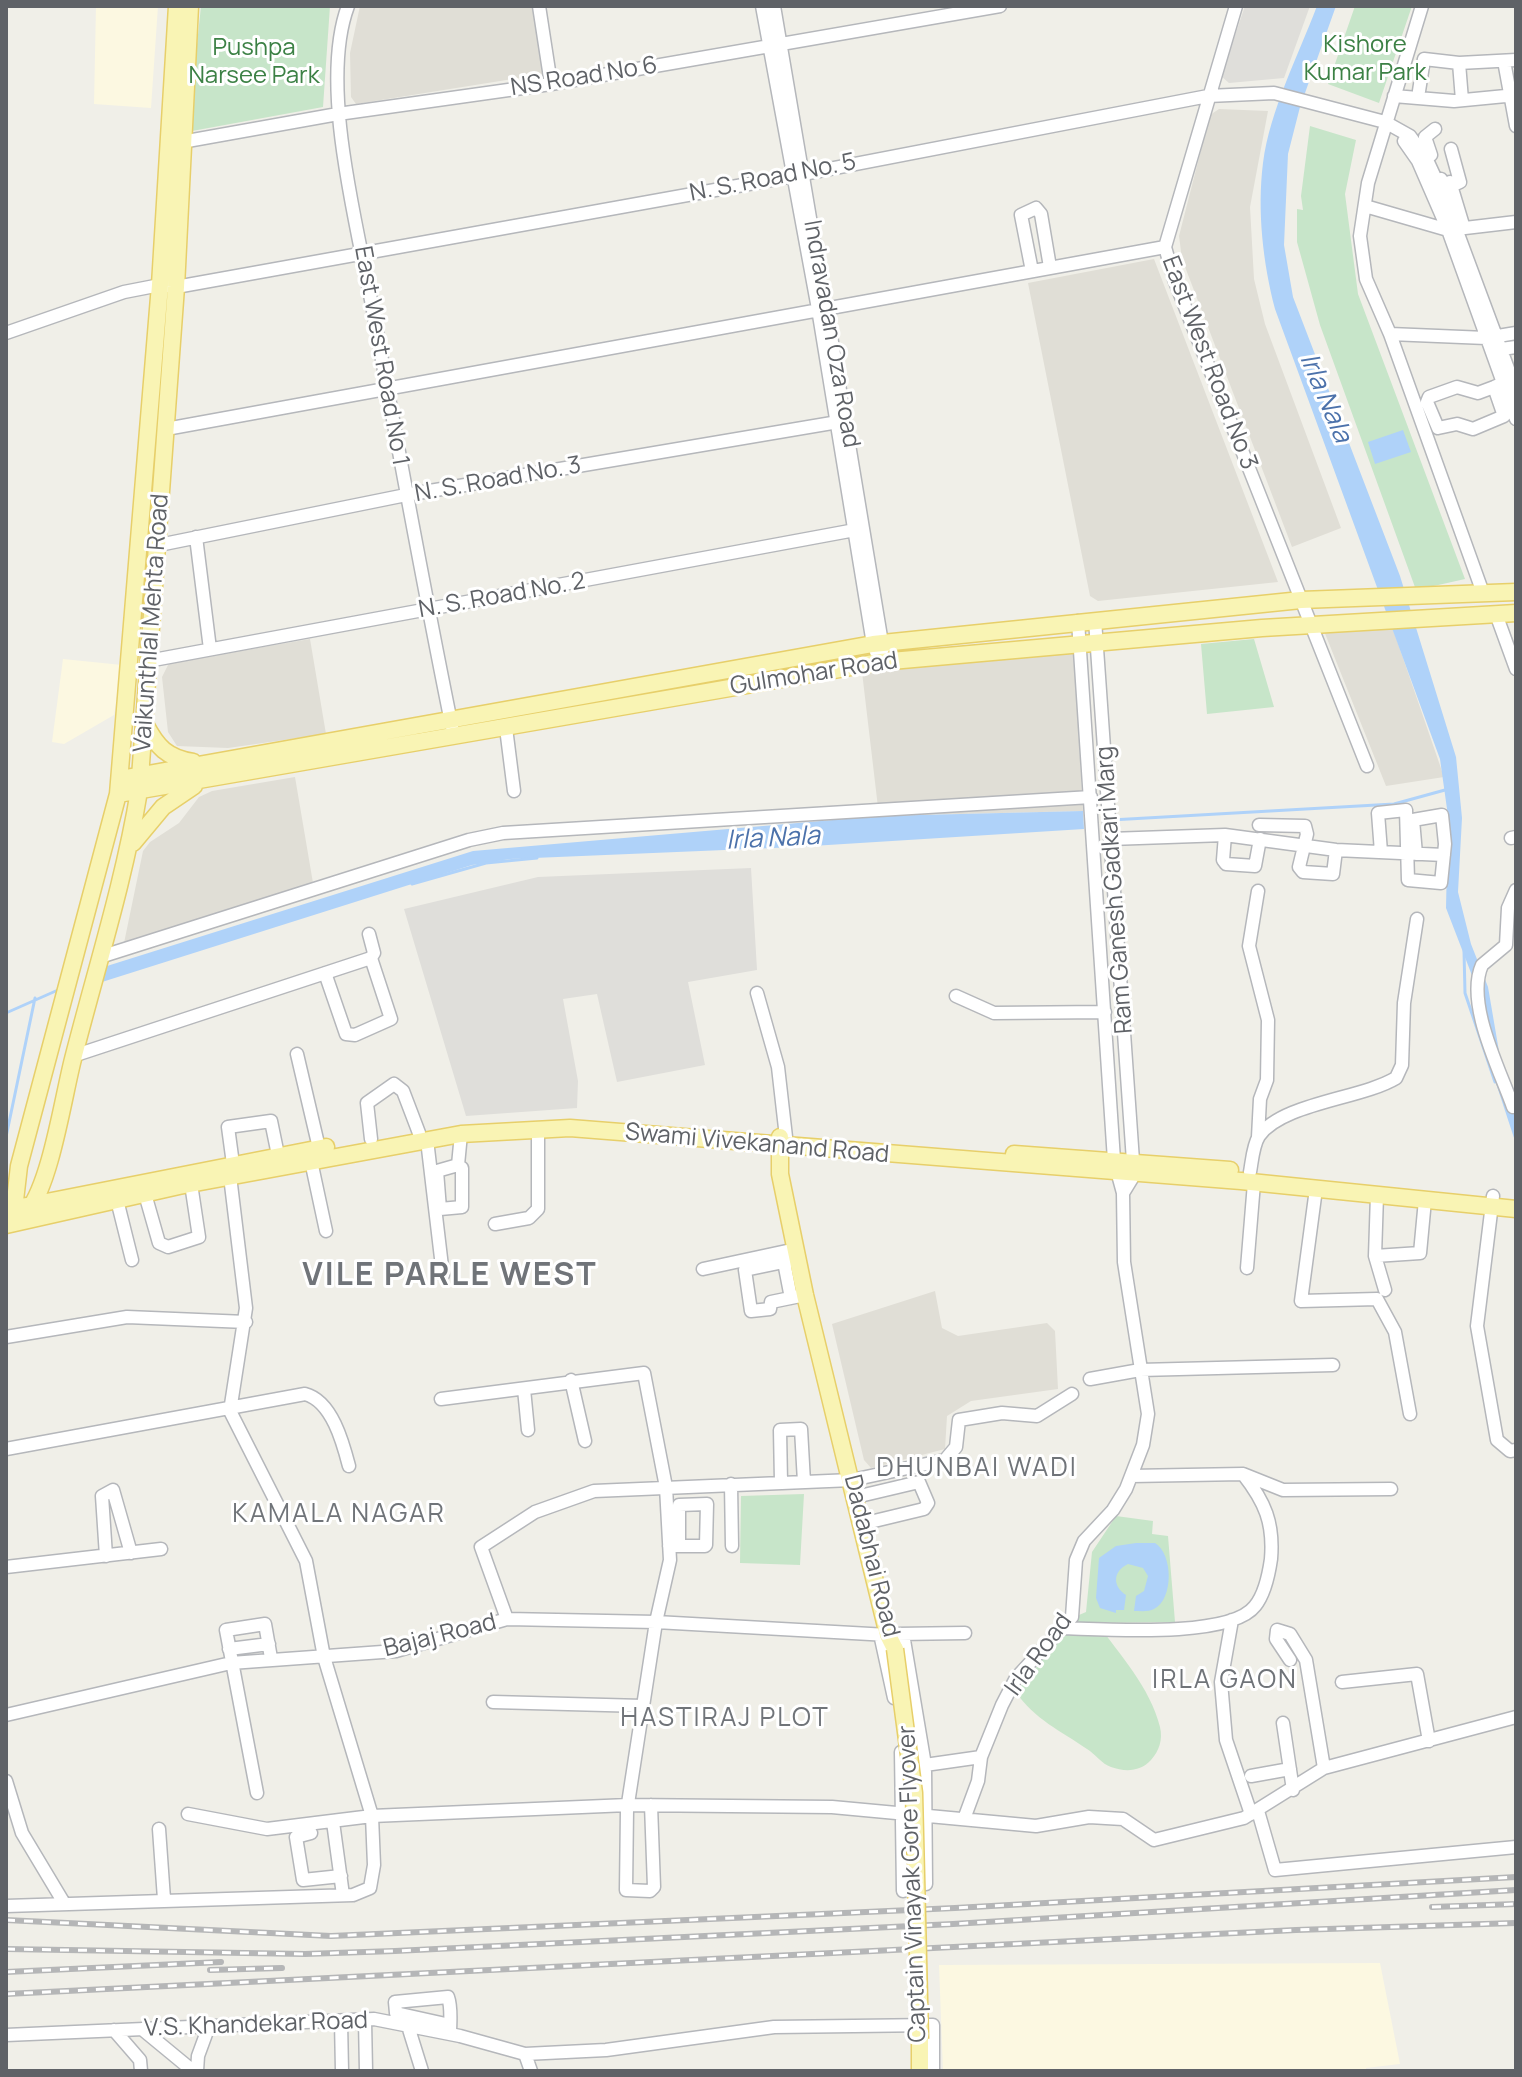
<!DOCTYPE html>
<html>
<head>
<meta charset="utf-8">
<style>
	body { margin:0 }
	#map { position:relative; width:1522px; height:2077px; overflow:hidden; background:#f0efe8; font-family:Manrope,sans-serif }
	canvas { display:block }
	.frame { position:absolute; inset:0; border:8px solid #5f6267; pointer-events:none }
</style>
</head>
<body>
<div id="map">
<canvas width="1522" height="2077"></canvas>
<div class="frame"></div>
</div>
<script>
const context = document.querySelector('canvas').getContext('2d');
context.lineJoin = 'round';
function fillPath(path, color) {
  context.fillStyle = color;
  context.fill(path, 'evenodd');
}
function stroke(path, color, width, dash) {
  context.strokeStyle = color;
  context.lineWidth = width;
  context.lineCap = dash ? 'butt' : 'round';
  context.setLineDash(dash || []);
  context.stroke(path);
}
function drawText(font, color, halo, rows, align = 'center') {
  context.font = font + ' Manrope,sans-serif';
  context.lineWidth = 6;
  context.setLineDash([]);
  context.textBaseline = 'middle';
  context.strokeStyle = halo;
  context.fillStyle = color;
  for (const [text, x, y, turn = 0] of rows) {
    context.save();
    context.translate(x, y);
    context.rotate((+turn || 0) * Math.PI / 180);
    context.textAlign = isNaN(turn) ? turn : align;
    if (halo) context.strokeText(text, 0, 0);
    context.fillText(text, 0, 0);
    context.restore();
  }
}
fillPath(new Path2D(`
	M96 6H158L151 108 94 104Z
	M63 659 122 665 114 715 64 744 52 742Z
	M1380 1963 1400 2064 1366 2068V2071H943L939 1965Z`), '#fcf8e1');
fillPath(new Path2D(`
	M1245 6H1310L1284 78 1229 83 1221 76Z
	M751 868 757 970 688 982 705 1065 617 1082 597 994 563 999 578 1081 577 1108 466 1116 404 909 538 877Z`), '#dfdeda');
fillPath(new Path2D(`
	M360 6H532L544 74 356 104 351 97 350 53Z
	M1219 109 1268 111 1250 207 1254 279 1265 324 1341 528 1292 547 1182 259 1179 236 1210 115Z
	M1154 259 1278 582 1098 601 1090 596 1028 283Z
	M1393 629 1444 777 1386 786 1324 631Z
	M310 639 326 734 228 748 177 746 168 732 162 677 169 663Z
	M1074 653 1083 811 879 816 862 672Z
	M295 777 313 883 124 943 143 851 150 842 179 823 199 797 212 791Z
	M935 1291 942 1328 958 1336 1047 1323 1055 1331 1058 1389 971 1401 947 1416 945 1449 871 1468 864 1460 832 1324Z`), '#e0ded6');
fillPath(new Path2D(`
	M201 6H330L323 107 192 131 191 102Z
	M1355 6H1412L1379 103 1328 84Z
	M1310 126 1356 140 1345 194 1358 294 1465 579 1416 590 1320 325 1297 242V209L1303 210 1301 196Z
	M1254 639 1274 707 1207 714 1201 644Z
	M804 1494 800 1565 740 1563 741 1496Z
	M1116 1516 1153 1521 1152 1534 1168 1536 1175 1622 1097 1623C1120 1655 1150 1687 1160 1727 1163 1740 1159 1751 1151 1760 1140 1772 1125 1772 1111 1767 1102 1764 1095 1754 1087 1749 1061 1731 1034 1719 1016 1692L1079 1615 1086 1612 1092 1552Z`), '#c7e5c9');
fillPath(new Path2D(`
	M1317 6H1336L1300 107 1288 154 1284 245 1293 297 1400 576 1456 757 1462 818 1458 892 1471 944 1488 987 1501 1063 1516 1098V1144L1488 1059 1478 991 1446 908 1448 816 1440 759 1275 309C1263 263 1257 211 1263 163 1270 110 1298 56 1317 6Z
	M1403 430 1411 452 1375 464 1368 442Z
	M1083 811 1084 829 796 847 510 859 472 865 102 982 107 966 473 851 879 816Z
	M1136 1543H1155C1173 1554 1174 1599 1154 1609 1149 1612 1141 1611 1134 1611L1136 1596 1144 1591 1148 1576 1143 1568 1128 1564C1113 1571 1112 1586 1126 1595L1124 1610H1116V1613L1100 1608 1096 1598 1099 1558 1116 1546Z`), '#afd2f9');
stroke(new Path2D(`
	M1111 820 1394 804 1445 790
	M412 884 486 863 537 858
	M1464 951 1465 993 1495 1082
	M6 1013 58 990
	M6 1137 35 998`), '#afd2f9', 3);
const minor = new Path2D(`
	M348 6C318 86 359 231 374 316 399 453 424 590 452 727
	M539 6 551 84
	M762 6 818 309 873 644 880 662
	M774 6 819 271
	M1236 6 1165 247 1174 279 1367 766
	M1422 6 1368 183 1360 236 1366 279 1390 334 1483 593
	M1504 61 1516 126
	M1459 63 1462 100
	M1419 91 1424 59 1459 63 1516 60
	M1394 96 1454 101 1516 95
	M1404 141 1418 161 1448 230 1516 419
	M176 143 338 114 551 84 1000 6
	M1431 155 1425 137 1435 129
	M1441 179 1447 188 1460 182 1451 149
	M1450 182 1463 225
	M1365 206 1448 230 1516 222
	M1032 271 1021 215 1036 208 1041 214 1050 267
	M6 333 124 292 160 285 176 287 793 176 1208 96 1274 93 1385 122 1410 136 1427 160 1445 199 1516 390
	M1390 334 1486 338 1516 333
	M831 336 883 649
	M1494 350 1516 347
	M1494 387 1504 416 1473 429 1457 424 1438 428 1427 402 1429 397 1457 387 1478 393 1494 387 1503 383
	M166 429 1165 247
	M196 537 210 649
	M159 545 406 495 838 422
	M1496 614 1516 669
	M1078 621 1114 1160 1123 1193
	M148 661 855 530
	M506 728 514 791
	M1259 825 1305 826 1307 834 1299 867 1303 872 1333 874 1336 850
	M1225 835 1223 860 1226 864 1255 866 1260 839
	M1511 838 1516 837
	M1110 839 1225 835 1336 850 1444 855
	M1381 852 1378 813 1406 810 1408 880 1441 883 1445 844 1442 815 1413 820 1416 854
	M1258 891 1249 946 1268 1020 1267 1080 1260 1099 1258 1137
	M103 956 469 840 503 833 1091 797
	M325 973 346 1034 355 1035 391 1019 371 958
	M757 993 778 1067 786 1137
	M956 996 994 1013 1105 1012
	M297 1054 319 1148
	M73 1056 371 958 374 953 369 934
	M1513 1107C1500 1070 1465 1003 1482 965L1506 945 1508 908 1516 890
	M371 1139 367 1103 394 1084 403 1091 419 1133
	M427 1140 443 1275
	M311 1161 326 1231
	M233 1164 228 1127 271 1121 278 1155
	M458 1165 462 1168V1207L440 1209 437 1171Z
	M458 1165 461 1134
	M229 1168 246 1308 230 1411
	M1250 1172C1252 1161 1253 1145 1259 1136 1282 1103 1361 1099 1396 1078L1402 1065 1404 1003 1417 919
	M1316 1189 1301 1301 1377 1299 1395 1332 1410 1414
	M145 1194 159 1243 168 1247 199 1237 191 1184
	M1377 1195 1375 1256 1420 1253 1425 1200
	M1493 1196 1477 1326 1497 1440 1510 1451 1516 1450
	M117 1200 132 1260
	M495 1224 529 1218 538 1209V1129
	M1375 1256 1385 1290
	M798 1259 745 1270 751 1311 770 1309 771 1302 805 1295
	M784 1262 791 1298
	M1247 1268 1254 1183
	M703 1269 796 1249
	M6 1337 127 1317 246 1322
	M1090 1379 1140 1370 1333 1365
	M571 1380 585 1441
	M524 1389 528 1430
	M441 1399 644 1373 666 1487 670 1560 656 1622 627 1810 626 1890 650 1891 654 1887 651 1805
	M6 1449 305 1394C332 1401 343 1443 349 1466
	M1131 1476 1243 1474 1283 1490 1391 1489
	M781 1482 780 1430 801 1429 804 1482
	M731 1484 732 1546
	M864 1495 919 1482 928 1503 924 1509 870 1522
	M669 1546H705L706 1545 707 1504 679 1505V1546
	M106 1556 102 1496 113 1490 131 1553
	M6 1567 161 1549
	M507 1619 481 1547 535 1512 594 1491 852 1480 945 1460 956 1447 959 1420 1002 1413 1037 1416 1072 1394
	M1232 1620 1221 1682 1226 1740 1251 1814
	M1062 1628C1102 1629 1230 1639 1255 1606 1264 1595 1269 1573 1271 1559 1274 1523 1265 1502 1243 1474
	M880 1634 894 1698
	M897 1634 965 1633
	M903 1634 925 1765 926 1884
	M229 1649 269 1644
	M1290 1660 1276 1639 1277 1630 1290 1634 1306 1660 1324 1768
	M1342 1682 1417 1674 1429 1741
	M493 1702 643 1706
	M6 1715 231 1663 396 1651 507 1619 656 1622 888 1635
	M1283 1723 1293 1790
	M901 1752 903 1891
	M925 1765 981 1757
	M1251 1776 1290 1769
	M6 1781 22 1833 64 1903
	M257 1793 226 1630 265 1624 271 1658
	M1258 1811 1275 1870 1516 1847
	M188 1814 267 1829 372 1816 628 1805 832 1807 1036 1826 1089 1817 1123 1819 1154 1840 1244 1818 1324 1768 1516 1717
	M964 1819 978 1781 981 1757 1002 1705 1016 1678 1072 1617 1076 1560 1084 1541 1113 1510 1126 1489 1143 1445 1148 1414 1124 1262 1123 1193 1134 1175 1095 620
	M333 1822 343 1895
	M159 1829 164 1899
	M311 1833 296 1837 303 1880 341 1876
	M6 1906 353 1895 370 1888 374 1865 372 1816 324 1657 306 1561 230 1411
	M365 2020 366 2071
	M341 2021 342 2071
	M408 2026 422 2071
	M142 2029 193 2071
	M114 2030 140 2060 141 2071
	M450 2034C450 2022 452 2008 448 1997L395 2002 396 2013 450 2025
	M6 2035 374 2019 460 2036 525 2054 606 2050 774 2027 933 2025V2071
	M525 2054 531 2071
	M197 2071 198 2056 209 2026`);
const major = new Path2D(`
	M145 724C157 747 167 758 193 762
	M120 779 873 644 1301 600 1516 592
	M118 794 880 662 1262 628 1516 613
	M133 843 163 807 194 786
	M780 1137V1174L805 1295 888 1635 895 1649
	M1014 1154 1230 1170
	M6 1210 326 1147
	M28 1211C51 1181 63 1098 73 1059 96 969 124 882 139 791L176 287 190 6
	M17 1216 14 1209 19 1166 118 794 160 285 177 6
	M6 1225 179 1186 461 1134 570 1128 1241 1181 1516 1209
	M920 2039V2071`);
stroke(minor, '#b5b7bb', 15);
stroke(major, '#e7cf6a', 19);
stroke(minor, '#fff', 12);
stroke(major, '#f9f4b4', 16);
const rail = new Path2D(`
	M1432 1907 1516 1904
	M6 1920 331 1936 955 1908 1516 1877
	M6 1949 305 1954 395 1951 953 1924 1516 1890
	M210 1970 282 1968
	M6 1972 221 1962
	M6 1994 1296 1930 1516 1923`);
stroke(rail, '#b5b6b7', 6);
stroke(rail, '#fff', 3, [9]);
const majorBridge = new Path2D(`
	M895 1649 914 1793 920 2039`);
stroke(majorBridge, '#e7cf6a', 19, []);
stroke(majorBridge, '#f9f4b4', 16);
drawText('24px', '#3c8145', '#fff', [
	["Kishore",1365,45],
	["Kumar Park",1365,73],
	["Pushpa",254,48],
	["Narsee Park",254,76]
]);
drawText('24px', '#5f6267', '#fff', [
	["NS Road No 6",584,77,-9],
	["N. S. Road No. 5",773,178,-11],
	["Indravadan Oza Road",831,334,80],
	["East West Road No 1",381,356,80],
	["East West Road No 3",1209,363,69],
	["N. S. Road No. 3",498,480,-10],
	["N. S. Road No. 2",502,596,-10],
	["Vaikunthlal Mehta Road",152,623,-86],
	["Gulmohar Road",814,674,-9],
	["Ram Ganesh Gadkari Marg",1115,890,-94],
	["Swami Vivekanand Road",757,1144,5],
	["Dadabhai Road",871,1556,76],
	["Bajaj Road",440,1636,-14],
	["Irla Road",1039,1655,-54],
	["Captain Vinayak Gore Flyover",913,1884,-92],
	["V.S. Khandekar Road",256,2025,-2]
]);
drawText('italic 26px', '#4c72ab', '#fff', [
	["Irla Nala",1325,398,67],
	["Irla Nala",773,839,-3]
]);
context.letterSpacing = '2px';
drawText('26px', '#707479', '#fff', [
	["DHUNBAI WADI",977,1469],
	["KAMALA NAGAR",339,1515],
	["IRLA GAON",1225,1681],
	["HASTIRAJ PLOT",725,1719]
]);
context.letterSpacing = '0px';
context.letterSpacing = '2px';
drawText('bold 32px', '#707479', '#fff', [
	["VILE PARLE WEST",450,1276]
]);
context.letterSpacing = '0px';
</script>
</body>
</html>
